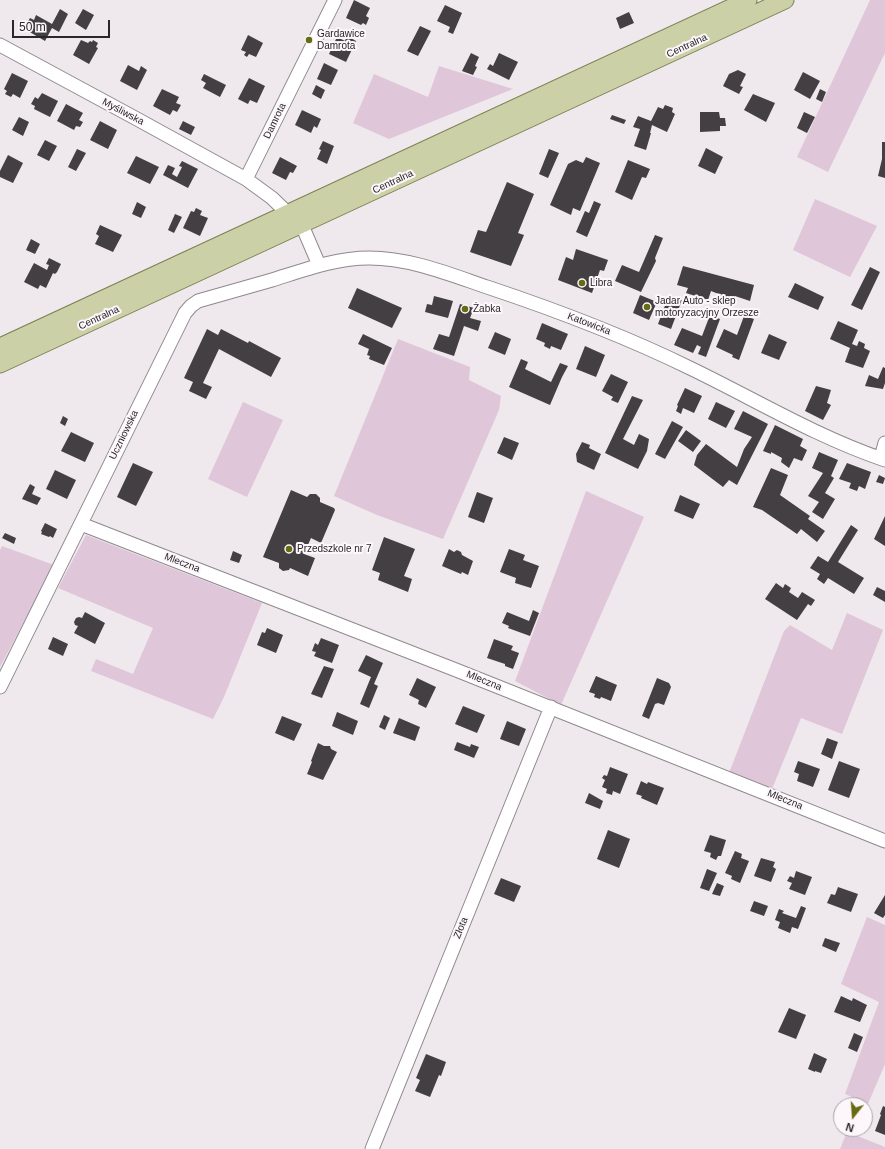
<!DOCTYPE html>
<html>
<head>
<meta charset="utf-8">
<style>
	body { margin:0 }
	#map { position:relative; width:885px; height:1149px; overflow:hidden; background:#efe9ee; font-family:Arial,sans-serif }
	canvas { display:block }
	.north { position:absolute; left:833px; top:1097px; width:40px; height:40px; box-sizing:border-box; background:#fdf6fb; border:1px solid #a8a3a7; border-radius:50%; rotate:197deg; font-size:11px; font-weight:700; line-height:16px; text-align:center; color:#292728 }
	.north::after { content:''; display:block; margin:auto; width:14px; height:18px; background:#656c11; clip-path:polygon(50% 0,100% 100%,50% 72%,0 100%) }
	.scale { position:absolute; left:12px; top:20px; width:98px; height:18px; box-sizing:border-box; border:2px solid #292728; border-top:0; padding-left:5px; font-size:12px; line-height:14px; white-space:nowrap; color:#292728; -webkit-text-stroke:3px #fdf6fb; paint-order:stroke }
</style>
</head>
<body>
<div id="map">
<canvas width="885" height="1149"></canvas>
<div class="north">N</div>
<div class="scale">50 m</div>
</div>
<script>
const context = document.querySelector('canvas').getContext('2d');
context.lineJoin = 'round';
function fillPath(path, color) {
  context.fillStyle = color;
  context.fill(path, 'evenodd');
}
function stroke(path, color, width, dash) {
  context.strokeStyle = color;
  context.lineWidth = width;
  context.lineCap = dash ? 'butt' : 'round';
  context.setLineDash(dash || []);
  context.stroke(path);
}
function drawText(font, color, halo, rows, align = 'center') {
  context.font = font + ' Arial,sans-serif';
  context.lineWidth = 4;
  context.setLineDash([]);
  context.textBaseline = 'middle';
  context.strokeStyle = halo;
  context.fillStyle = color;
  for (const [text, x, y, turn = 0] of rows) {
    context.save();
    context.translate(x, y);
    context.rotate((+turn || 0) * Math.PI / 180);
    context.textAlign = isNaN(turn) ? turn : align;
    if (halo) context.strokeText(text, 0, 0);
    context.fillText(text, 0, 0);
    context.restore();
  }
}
fillPath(new Path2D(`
	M870 0H885V53L828 172 797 157Z
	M439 66 513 89 389 139 353 123 374 74 428 97Z
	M815 199 877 226 850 277 793 250Z
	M398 339 470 367 469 380 501 396 499 410 443 539 377 515 334 496Z
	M243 402 283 420 247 497 208 479Z
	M586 491 644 517 561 705 515 681Z
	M86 535 262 603 224 697 213 719 91 671 96 659 133 674 153 628 58 588Z
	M2 546 54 565 0 667V550Z
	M847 613 883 630 842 734 801 718 772 789 729 773 784 631 790 625 832 650Z
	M867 917 885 925V1064L865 1111V1105H857L859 1100 845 1094 879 1002 841 984Z
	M848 1129H857L855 1135 885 1147V1149H840Z`), '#dfc6d9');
fillPath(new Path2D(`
	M354 0 370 8 366 16 369 18 366 25 363 23 361 25 346 18Z
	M445 5 462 13 453 34 448 32 450 27 437 21Z
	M60 9 68 14 59 32 52 28 45 41 28 31 31 26 27 23 30 18 34 20 36 15 52 24Z
	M83 9 94 15 86 30 75 23Z
	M629 12 634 23 620 29 616 18Z
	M420 26 431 31 418 56 407 51Z
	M248 35 263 43 256 57 249 54 247 57 244 55 246 52 241 50Z
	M347 36 356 41 346 62 329 54 337 37 345 41Z
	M81 40 88 43 90 41 92 42 93 40 98 43 96 47 98 48 89 64 73 55Z
	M471 53 479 57 475 66 477 67 473 75 462 71Z
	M499 53 518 62 509 80 487 69 490 64 493 66Z
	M324 63 338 70 331 85 317 79Z
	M128 65 139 71 141 66 147 70 137 90 120 81Z
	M738 70 746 74 740 86 743 87 739 94 723 86 729 74Z
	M803 72 820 81 810 99 794 90Z
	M12 73 28 81 20 98 13 94 11 97 5 94 7 91 4 89Z
	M204 74 226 85 220 97 203 88 206 83 201 80Z
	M249 78 265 86 257 103 250 100 248 104 238 99Z
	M316 85 325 90 321 99 312 94Z
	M162 89 179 97 176 103 181 105 177 112 173 110 170 115 153 106Z
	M820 89 826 92 822 102 816 99Z
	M42 93 58 101 50 117 34 109 35 106 31 104 35 97 38 99Z
	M753 94 775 103 766 122 744 110Z
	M66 104 83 113 79 120 83 122 80 127 76 126 74 130 57 121Z
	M665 105 673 108 672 112 675 114 667 132 652 125 650 133H651L646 150 634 146 640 129 633 127 638 116 651 121 658 107 663 109Z
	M302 110 321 119 317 128 314 126 311 133 295 125Z
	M700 112H719L720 118H725L726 126H720V131L700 132Z
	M804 112 815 117 807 133 797 128Z
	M612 115 626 120 624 124 610 119Z
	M19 117 29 122 23 136 12 130Z
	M100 121 117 130 108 149 90 140Z
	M183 121 195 127 191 135 179 129Z
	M45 140 57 146 49 161 37 155Z
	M323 141 334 146 327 164 317 159 321 150 319 149Z
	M882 142H885V178L878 176 882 159Z
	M706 148 723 157 715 174 698 166Z
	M77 149 86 153 76 171 68 167Z
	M549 149 559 153 548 178 539 174Z
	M8 155 23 163 13 183 0 177V171Z
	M136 156 159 167 150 184 127 173Z
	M280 157 297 166 293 173 290 172 286 180 272 173Z
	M586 157 600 163 580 211 573 208 571 215 550 205 568 164 576 160 583 163Z
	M628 160 650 169 646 178 642 177 632 200 615 192Z
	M182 161 198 169 188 188 163 175 168 165 175 168 172 174 177 177 182 167 179 166Z
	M507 182 534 194 518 233 524 235 511 266 470 252 478 230 486 232Z
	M594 201 601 204 587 237 576 232 585 211 589 213Z
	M137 202 146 207 141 218 132 214Z
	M196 208 202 211 200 215 208 218 200 236 183 228 191 211 194 212Z
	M175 214 182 217 174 233 168 230Z
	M100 225 122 235 113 252 95 244 99 236 96 234Z
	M655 235 663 238 655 258 656 261 641 292 615 281 622 265 639 272Z
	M31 239 40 244 35 254 26 250Z
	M576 249 608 260 604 271 600 270 592 293 558 280 566 257 573 260Z
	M49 258 61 264 57 272 55 274 53 273 46 288 40 285 38 289 24 282 34 263 47 270 49 265 46 264Z
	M683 266 754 285 750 301 735 296 732 307 719 303 721 294 716 293 711 291 708 300 686 293 688 288 677 285Z
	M870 267 880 272 862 310 851 305Z
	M795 283 824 297 818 310 788 297Z
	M357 288 402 308 392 328 348 308Z
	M640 295 657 302 649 320 633 313Z
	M669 295 682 300 671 329 658 324Z
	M434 296 453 301 448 318 425 312 427 304 432 305Z
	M460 304 474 308 470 318 481 321 478 331 464 326 454 356 433 349 439 334 449 337Z
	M710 315 720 319 706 357 698 354 701 347 697 345 693 353 674 345 682 328 702 336Z
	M744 316 754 319 739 360 732 357 733 355 716 347 724 329 737 335Z
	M838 321 858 330 852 344 857 346 859 341 865 344 864 348 870 351 863 368 845 362 850 348 830 339Z
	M542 323 568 334 561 350 551 346 550 349 544 346 545 343 536 339Z
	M207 329 218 335 221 329 248 343 249 341 281 358 271 377 219 349 203 383 212 387 206 399 189 391 193 382 184 378Z
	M495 332 511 339 505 355 488 348Z
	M363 334 392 348 384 365 369 359 370 356 367 355 369 349 358 344Z
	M769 334 787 342 779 360 761 353Z
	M585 346 605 355 596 377 576 369Z
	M521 359 528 362 525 369 551 382 560 363 568 366 562 377 550 405 509 387Z
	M883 367 885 368V383L883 389 865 386 869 375 878 379Z
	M611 374 628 382 618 403 611 400 613 397 602 391Z
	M816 386 831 390 827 403 831 405 823 420 805 411Z
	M685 388 702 396 694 413 683 408 681 414 676 411 678 406 677 405Z
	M632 396 643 400 623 439 634 445 639 434 649 439 647 451 638 469 605 453Z
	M716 402 735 411 726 428 708 419Z
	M743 411 768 424 737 485 729 480 723 487 694 465 697 455 706 444 737 467 744 449 752 437 734 429Z
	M63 416 68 419 65 426 60 423Z
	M672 421 683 427 665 459 655 454Z
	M775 425 803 439 800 446 807 450 802 461 794 458 789 468 781 462 782 458 771 452V454L763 451Z
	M686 430 701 441 693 452 678 441Z
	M71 432 94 443 85 462 61 451Z
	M504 437 519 443 512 460 497 453Z
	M582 442 590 445 589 448 601 454 594 470 577 462 576 454Z
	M819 452 838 460 831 476 834 478 825 493 835 499 823 519 812 512 819 502 808 496 823 473 812 468Z
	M133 463 153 472 136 506 117 497Z
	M847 463 871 472 865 489 859 486 857 491 849 488 851 483 839 479Z
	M771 468 788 475 780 495 810 516 808 519 825 531 817 542 801 529 797 534 762 510 753 507Z
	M55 470 76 480 67 499 46 489Z
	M879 475 885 478 883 484 876 482Z
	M30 484 35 487 32 494 41 498 37 505 22 499Z
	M291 490 307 497 310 494H316L320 498V502L334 508 335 510 321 543 311 538 304 554 315 558 308 576 290 568 289 570 283 571 279 568V563L263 557Z
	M477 492 493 498 484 523 468 517Z
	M680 495 700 504 693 519 674 511Z
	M885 516V546L874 539Z
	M45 523 57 529 53 538 50 536 49 537 41 534 42 532 41 531Z
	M851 525 858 530 838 562 864 578 854 594 828 578 824 584 817 579 820 574 810 568 818 556 828 562Z
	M5 533 16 538 14 544 2 538Z
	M384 537 415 549 404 576 412 579 408 592 378 580 380 573 372 570Z
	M449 549 454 552 457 550 461 552 462 555 473 561 468 575 462 572 461 574 442 566Z
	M509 549 525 555 523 560 539 566 531 588 515 583 516 578 500 572Z
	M233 551 242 555 239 563 230 560Z
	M776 583 783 588 785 584 791 588 789 592 798 598 802 592 815 600 811 606 808 604 797 620 765 599Z
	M877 587 885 591V602L873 595Z
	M533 610 539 613 530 636 508 628 509 626 502 623 507 612 529 621Z
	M85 612 105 623 95 644 74 633 78 626 75 625 74 622 76 618 79 617 82 618Z
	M267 628 283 635 276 653 257 645 262 632 265 633Z
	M53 637 68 644 63 656 48 649Z
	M321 638 339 645 332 663 314 656 316 652 312 651 315 643 318 645Z
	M494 639 513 646 511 650 519 653 513 669 505 666V664L487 658Z
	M366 655 383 663 374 684 378 686 369 708 360 704 371 677 358 671Z
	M324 666 334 669 322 698 311 694Z
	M596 676 617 685 611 701 601 697 600 699 594 697 595 694 589 692Z
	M417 678 436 687 426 708 418 704 419 700 409 695Z
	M657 678 669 683 671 687 664 705 658 703 655 704 649 719 642 716Z
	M463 706 485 715 477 733 455 724Z
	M337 712 358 721 353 735 332 726Z
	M384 715 390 718 385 730 379 727Z
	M282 716 302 724 294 741 275 733Z
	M399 718 420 727 415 741 393 733Z
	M507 721 526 729 519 746 500 739Z
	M827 738 838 742 832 759 821 754Z
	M457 742 470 747 471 744 479 747 474 758 454 750Z
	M318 743 324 746H330L331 749 337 752 323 780 307 774 312 762 311 761Z
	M798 761 820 769 813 787 797 781 799 774 794 772Z
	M839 761 860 769 849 798 828 790Z
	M610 767 628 774 620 794 613 791 612 795 606 793 607 789 602 787 605 780 602 778 604 775 607 776Z
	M641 781 647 784 648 782 664 788 657 805 641 798 642 796 636 794Z
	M589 793 603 801 600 809 585 803Z
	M608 830 630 839 619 868 597 859Z
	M710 835 726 840 721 856H718L716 860 710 857 711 853 704 851Z
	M735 851 742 854 741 858 749 861 740 883 731 879 732 876 725 873Z
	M761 858 775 862 773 867 776 869 771 882 754 876Z
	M707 869 717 873 709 891 700 888Z
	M796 871 812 877 805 895 789 889 792 883 787 881 790 876 794 878Z
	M501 878 521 886 514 902 494 894Z
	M717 883 724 886 720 896 712 894Z
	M838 887 858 894 851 912 827 903 831 894 835 895Z
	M885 895V915L883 918 874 913Z
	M754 901 768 906 764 916 750 911Z
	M801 906 806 908 798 929 792 927 790 933 778 928 780 922 775 920 779 909 784 911 782 913 796 918Z
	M825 938 840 943 836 952 822 946Z
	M841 996 852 1001 853 998 867 1005 860 1022 834 1012Z
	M789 1008 806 1015 796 1039 778 1032Z
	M854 1033 863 1037 857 1052 848 1048Z
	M814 1053 827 1059 821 1073 815 1071V1072L808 1069Z
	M426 1054 446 1062 441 1076 439 1075 430 1097 415 1091 420 1080 416 1078Z
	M883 1106 885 1107V1135L875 1131 881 1115 880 1114Z`), '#443f43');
const minor = new Path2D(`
	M0 45 137 119 246 179
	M319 265 304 230 300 225 272 198 246 179 335 0
	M881 458 885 443
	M81 524 456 670 885 841
	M0 687 185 313 191 306 198 301C223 294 248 287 272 280 304 270 336 258 369 258 410 258 449 274 487 287 556 310 625 336 692 369 756 400 817 437 885 460
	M372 1149 551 707`);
const major = new Path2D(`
	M0 347 748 0
	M0 364 785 0`);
stroke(minor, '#8f898e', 15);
stroke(major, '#7c8153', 19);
stroke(minor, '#fff', 13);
stroke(major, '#cbd0a6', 17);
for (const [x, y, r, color] of [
	[309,40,4,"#656c11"],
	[582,283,4,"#656c11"],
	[647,307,4,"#656c11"],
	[465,309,4,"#656c11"],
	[289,549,4,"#656c11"]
]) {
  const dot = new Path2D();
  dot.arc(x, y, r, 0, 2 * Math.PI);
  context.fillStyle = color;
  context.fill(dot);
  stroke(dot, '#fdf6fb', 1.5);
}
drawText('10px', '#292728', '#fdf6fb', [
	["Gardawice",317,34],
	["Damrota",317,46],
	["Libra",590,283],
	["Jadar Auto - sklep",655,301],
	["motoryzacyjny Orzesze",655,313],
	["Żabka",473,309],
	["Przedszkole nr 7",297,549]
], 'left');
drawText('10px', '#292728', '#fdf6fb', [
	["Centralna",687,46,-25],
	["Myśliwska",123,112,28],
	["Damrota",275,121,-64],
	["Centralna",393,182,-25],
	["Centralna",99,318,-25],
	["Katowicka",589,324,21],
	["Uczniowska",124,435,-64],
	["Mleczna",182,563,21],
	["Mleczna",484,681,22],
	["Mleczna",785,800,22],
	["Złota",461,928,-68]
]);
</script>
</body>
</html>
